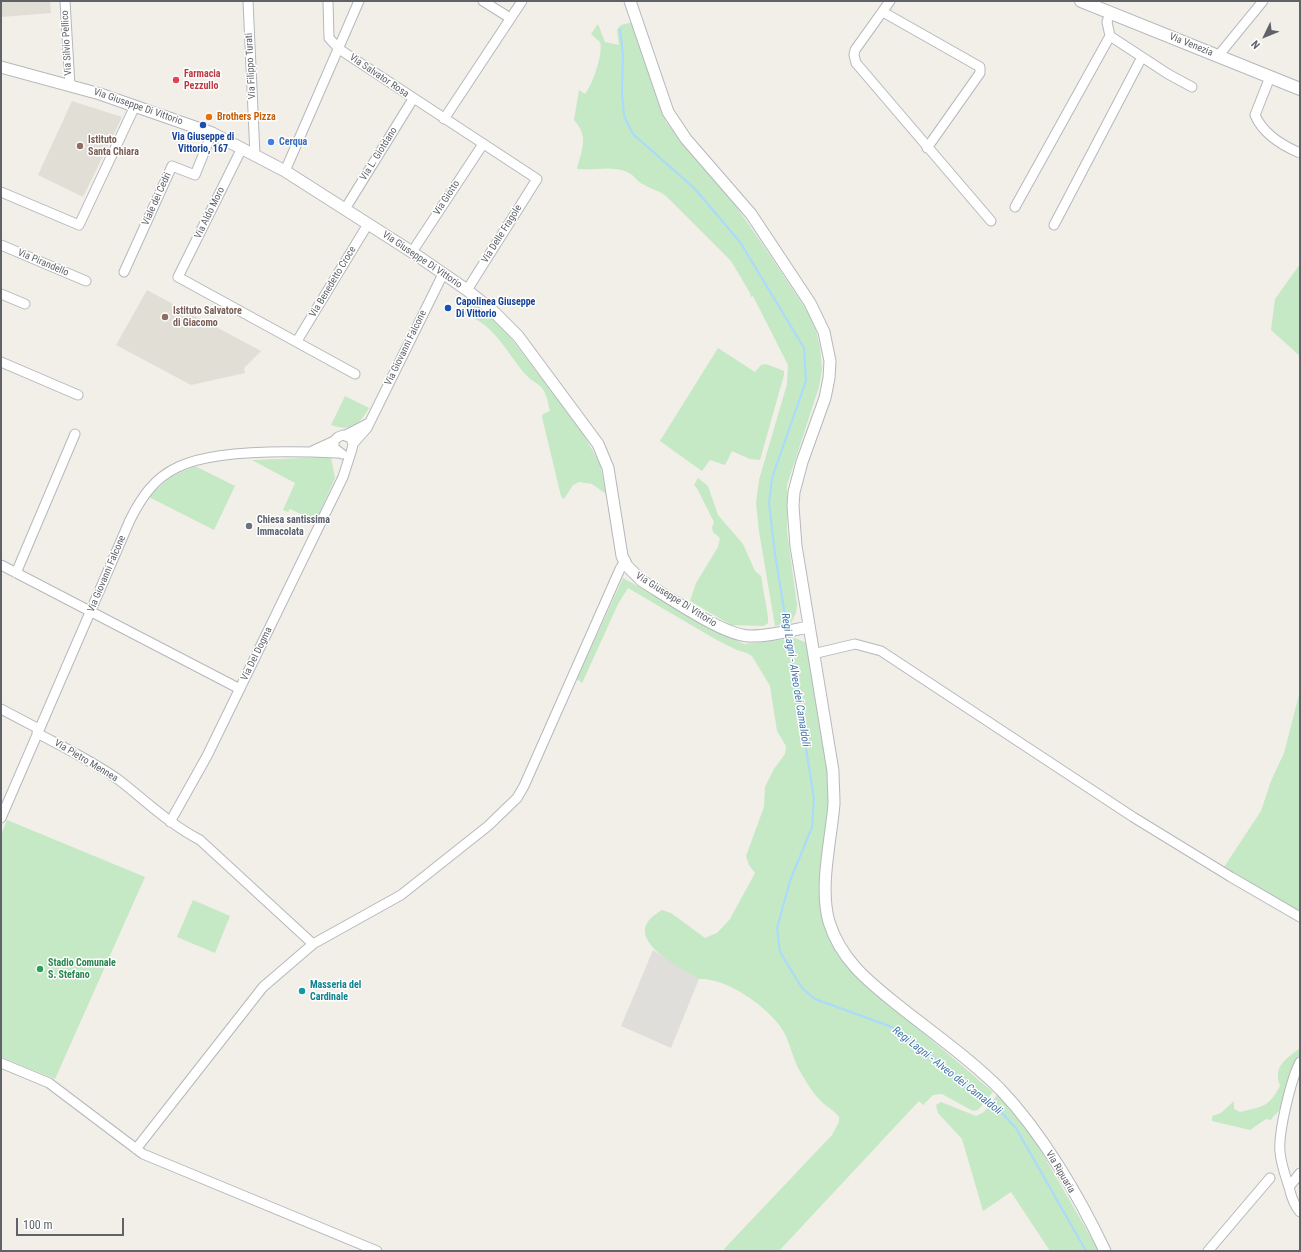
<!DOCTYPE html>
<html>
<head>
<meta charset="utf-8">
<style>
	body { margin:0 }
	#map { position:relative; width:1301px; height:1252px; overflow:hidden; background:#f1efe8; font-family:"Roboto Condensed",sans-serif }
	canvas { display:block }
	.frame { position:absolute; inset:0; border:2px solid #5f6368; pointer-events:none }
	.north { position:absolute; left:1245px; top:16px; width:40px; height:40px; -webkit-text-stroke:3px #fff; paint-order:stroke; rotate:227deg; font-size:11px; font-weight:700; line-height:16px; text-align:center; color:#5f6368 }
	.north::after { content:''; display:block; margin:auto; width:14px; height:18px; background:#5f6368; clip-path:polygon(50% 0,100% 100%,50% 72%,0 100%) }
	.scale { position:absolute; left:16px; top:1218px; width:108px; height:18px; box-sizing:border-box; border:2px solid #5f6368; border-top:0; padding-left:5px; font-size:12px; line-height:14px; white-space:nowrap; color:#5f6368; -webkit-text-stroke:3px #fff; paint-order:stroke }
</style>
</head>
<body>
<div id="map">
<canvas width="1301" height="1252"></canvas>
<div class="frame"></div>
<div class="north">N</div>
<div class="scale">100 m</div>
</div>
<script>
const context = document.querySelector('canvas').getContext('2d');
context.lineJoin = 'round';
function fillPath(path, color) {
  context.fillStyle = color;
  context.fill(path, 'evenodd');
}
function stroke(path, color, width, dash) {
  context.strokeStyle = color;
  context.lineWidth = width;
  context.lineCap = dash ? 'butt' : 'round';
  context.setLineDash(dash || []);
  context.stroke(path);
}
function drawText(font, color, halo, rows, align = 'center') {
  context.font = font + ' "Roboto Condensed",sans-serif';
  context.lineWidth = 3;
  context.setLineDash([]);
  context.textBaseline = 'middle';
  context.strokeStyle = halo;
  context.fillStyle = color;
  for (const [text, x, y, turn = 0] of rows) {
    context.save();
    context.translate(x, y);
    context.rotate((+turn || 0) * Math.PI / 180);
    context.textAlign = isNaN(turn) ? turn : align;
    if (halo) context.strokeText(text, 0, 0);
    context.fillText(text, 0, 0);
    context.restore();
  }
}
fillPath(new Path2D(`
	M653 950 699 979 671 1048 621 1026Z`), '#e0deda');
fillPath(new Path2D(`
	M1 1H50L51 13 1 17Z
	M72 101 122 117 83 197 38 175Z
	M147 290 261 351 244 368 245 373 191 385 116 345Z`), '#e1ded6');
fillPath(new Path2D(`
	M633 22 655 93 666 122 726 192 763 245 807 311 816 330 820 347 822 369 819 387 787 485V531L797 605 796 613 791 623 775 626 759 531 756 503 759 480 787 384 788 365 753 296 751 297 750 293 731 261 666 196C658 190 650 189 641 183 636 180 633 174 627 172 612 165 593 171 577 169 582 149 589 136 574 120L579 90 585 94C592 86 604 52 600 42L591 34 598 24 605 42 619 45 617 30 621 25Z
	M1300 264V356L1271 330 1275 299Z
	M469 298 507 333 583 433 600 464 606 494 592 484 579 482 573 485 564 499 561 496 542 417 543 414 550 411C548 404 547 394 542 388 538 383 532 381 528 377 508 356 495 323 465 315L459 318Z
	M718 348 755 372 761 365 766 364 784 371V375L760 460 750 459 732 451 725 465 710 460 702 471 660 441Z
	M345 396 369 408C359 425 352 432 331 425Z
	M331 457 335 478 316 521 290 509 288 512 283 510 295 483 252 460Z
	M195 466 235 486 214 530 149 497 170 477Z
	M698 478 708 486 718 515 743 544 755 571 761 576 768 617V623L764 626 731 625 690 601 696 583 718 547 720 538 713 532 712 528 714 522 698 490 694 485Z
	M623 578 728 637 744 644 795 638 807 643 828 772V817L820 895 822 913 831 941 842 959 855 975 993 1092 978 1110 973 1111 942 1094 933 1095 923 1105 919 1101 779 1251H726L724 1249 832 1135 839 1122V1117C833 1109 825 1106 819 1099 812 1092 806 1081 801 1073 792 1059 790 1039 780 1026 765 1005 725 977 699 979 678 966 615 936 662 910L671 913 705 938 717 933 730 919 755 873 749 865 746 856 764 807 765 787 774 769 785 754 786 746 777 731 770 686 752 656 747 653 737 650 715 639 628 588 618 604 584 679 582 683 577 679Z
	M1300 691V911L1224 867 1261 811 1271 781 1284 753Z
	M7 820 145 877 55 1079 1 1057V835Z
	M193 900 230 916 215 953 177 937Z
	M1300 1048V1055C1287 1067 1290 1088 1284 1103 1282 1109 1274 1115 1271 1120L1266 1119 1250 1130 1212 1121V1116L1221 1113 1234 1101V1109L1240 1112C1262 1107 1269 1107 1280 1086 1273 1066 1285 1060 1300 1048Z
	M997 1095 1030 1132 1099 1251H1050L1011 1192 983 1211 962 1139 938 1113 936 1105 941 1102 976 1116 984 1112Z`), '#c5e8c5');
stroke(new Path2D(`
	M620 29 623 54 622 92 624 116 633 134 695 189 740 242 804 348 806 381 772 478 769 503 775 554 787 628
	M788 634 814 799 812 827 790 881 777 928 780 952 802 988 815 999 892 1027 954 1073 1000 1111 1016 1128 1086 1251`), '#aadaff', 2);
const minor = new Path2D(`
	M65 1 70 86
	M248 1 255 155
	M328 1 329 38 339 49 537 179 467 290
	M483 1 510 18
	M890 1 855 50 854 55 856 63 991 221
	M883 12 980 67V73L927 148
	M1110 12 1107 22 1110 36 1168 74 1192 87
	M1218 56 1263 1
	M1270 77 1255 115C1263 134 1281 145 1300 153
	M444 119 522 1
	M242 148 178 277 355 374
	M285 171 359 1
	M1 192 79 225 135 106
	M1015 207 1110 36
	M345 209 413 99
	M1054 225 1142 57
	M1 245 86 281
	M412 252 483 144
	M124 272 172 166 195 175 212 133
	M1 294 25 304
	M297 341 368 224
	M1 362 78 395
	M346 435 369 423
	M334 441V448L342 454
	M353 444 367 428 443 274
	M312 451 334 441 338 437 343 435 351 438 353 444 352 449
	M1 565 240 689
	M16 573 75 434
	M817 653 855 644 881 651 1133 817 1231 877 1300 917
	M1 709 39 729
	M37 733C65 748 94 762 119 780 146 801 169 824 200 840L313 944
	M1 818 130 520C141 498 154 478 178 467 214 449 297 451 338 453
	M170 822 207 756 343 477 352 449
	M1300 1062C1291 1079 1278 1133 1280 1152 1281 1164 1285 1175 1289 1187 1291 1196 1294 1205 1300 1212
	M1 1063 49 1083 143 1154 377 1251
	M136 1149 263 987 313 944 401 895 488 826 517 798 524 786 620 569 625 561
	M1289 1187 1300 1173
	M1208 1251 1270 1178`);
const tertiary = new Path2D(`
	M630 1 668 112 686 139 751 214 810 303 824 332 830 361 829 378 825 398 802 462 794 492 793 506 796 546 833 771C833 782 834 793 834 804 831 841 819 887 829 922 842 963 872 984 904 1010 936 1035 971 1060 1000 1089 1042 1133 1079 1196 1105 1251
	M1 67 100 94 212 133 285 171 412 252 467 290 493 311 518 336 598 444 608 468 622 556 627 566 642 581C667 596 721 634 748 636 767 637 789 631 808 627`);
const secondary = new Path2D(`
	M1081 1 1300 89`);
stroke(minor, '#b5b8bc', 11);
stroke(tertiary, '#b5b8bc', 13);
stroke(secondary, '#b6babf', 14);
stroke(minor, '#fff', 9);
stroke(tertiary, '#fff', 11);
stroke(secondary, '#fff', 12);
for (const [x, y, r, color] of [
	[176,80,4,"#e0444e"],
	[209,117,4,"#e8710a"],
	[203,125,4,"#1a4fb4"],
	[271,142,4,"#3f7fe0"],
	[80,146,4,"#8d6e63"],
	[448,308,4,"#1a4fb4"],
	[165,317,4,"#8d6e63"],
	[249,526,4,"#6b7280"],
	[40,969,4,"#2e9e5b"],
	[302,991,4,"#0f9aa8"]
]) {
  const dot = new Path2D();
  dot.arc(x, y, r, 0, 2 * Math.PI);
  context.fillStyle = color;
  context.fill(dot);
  stroke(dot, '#fff', 1.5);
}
drawText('10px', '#5f6368', '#fff', [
	["Via Silvio Pellico",67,43,-93],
	["Via Venezia",1191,45,22],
	["Via Filippo Turati",251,66,-93],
	["Via Salvator Rosa",379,76,34],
	["Via Giuseppe Di Vittorio",138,107,19],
	["Via L. Giotdano",379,154,-58],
	["Via Giotto",447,198,-57],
	["Viale dei Cedri",157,199,-66],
	["Via Aldo Moro",210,213,-64],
	["Via Delle Fragole",502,234,-58],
	["Via Giuseppe Di Vittorio",422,260,34],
	["Via Pirandello",43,263,23],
	["Via Benedetto Croce",333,282,-59],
	["Via Giovanni Falcone",406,348,-64],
	["Via Giovanni Falcone",107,574,-67],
	["Via Giuseppe Di Vittorio",676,600,32],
	["Via Del Dogma",257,654,-64],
	["Via Pietro Mennea",86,761,31],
	["Via Ripuaria",1060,1172,59]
]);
drawText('bold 10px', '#be3a42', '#fff', [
	["Farmacia",184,74],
	["Pezzullo",184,86]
], 'left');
drawText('bold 10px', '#c56008', '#fff', [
	["Brothers Pizza",217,117]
], 'left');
drawText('bold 10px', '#164399', '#fff', [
	["Via Giuseppe di",203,137],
	["Vittorio, 167",203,149],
	["Capolinea Giuseppe",456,302,"left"],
	["Di Vittorio",456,314,"left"]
]);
drawText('bold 10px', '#785e54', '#fff', [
	["Istituto",88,140],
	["Santa Chiara",88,152],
	["Istituto Salvatore",173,311],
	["di Giacomo",173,323]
], 'left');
drawText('bold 10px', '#366cbe', '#fff', [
	["Cerqua",279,142]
], 'left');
drawText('bold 10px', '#5b616d', '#fff', [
	["Chiesa santissima",257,520],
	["Immacolata",257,532]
], 'left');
drawText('bold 10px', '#27864d', '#fff', [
	["Stadio Comunale",48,963],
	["S. Stefano",48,975]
], 'left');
drawText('bold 10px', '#0d838f', '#fff', [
	["Masseria del",310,985],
	["Cardinale",310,997]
], 'left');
drawText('italic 11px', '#4174aa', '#fff', [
	["Regi Lagni - Alveo dei Camaldoli",795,680,81],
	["Regi Lagni - Alveo dei Camaldoli",947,1071,38]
]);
</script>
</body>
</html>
